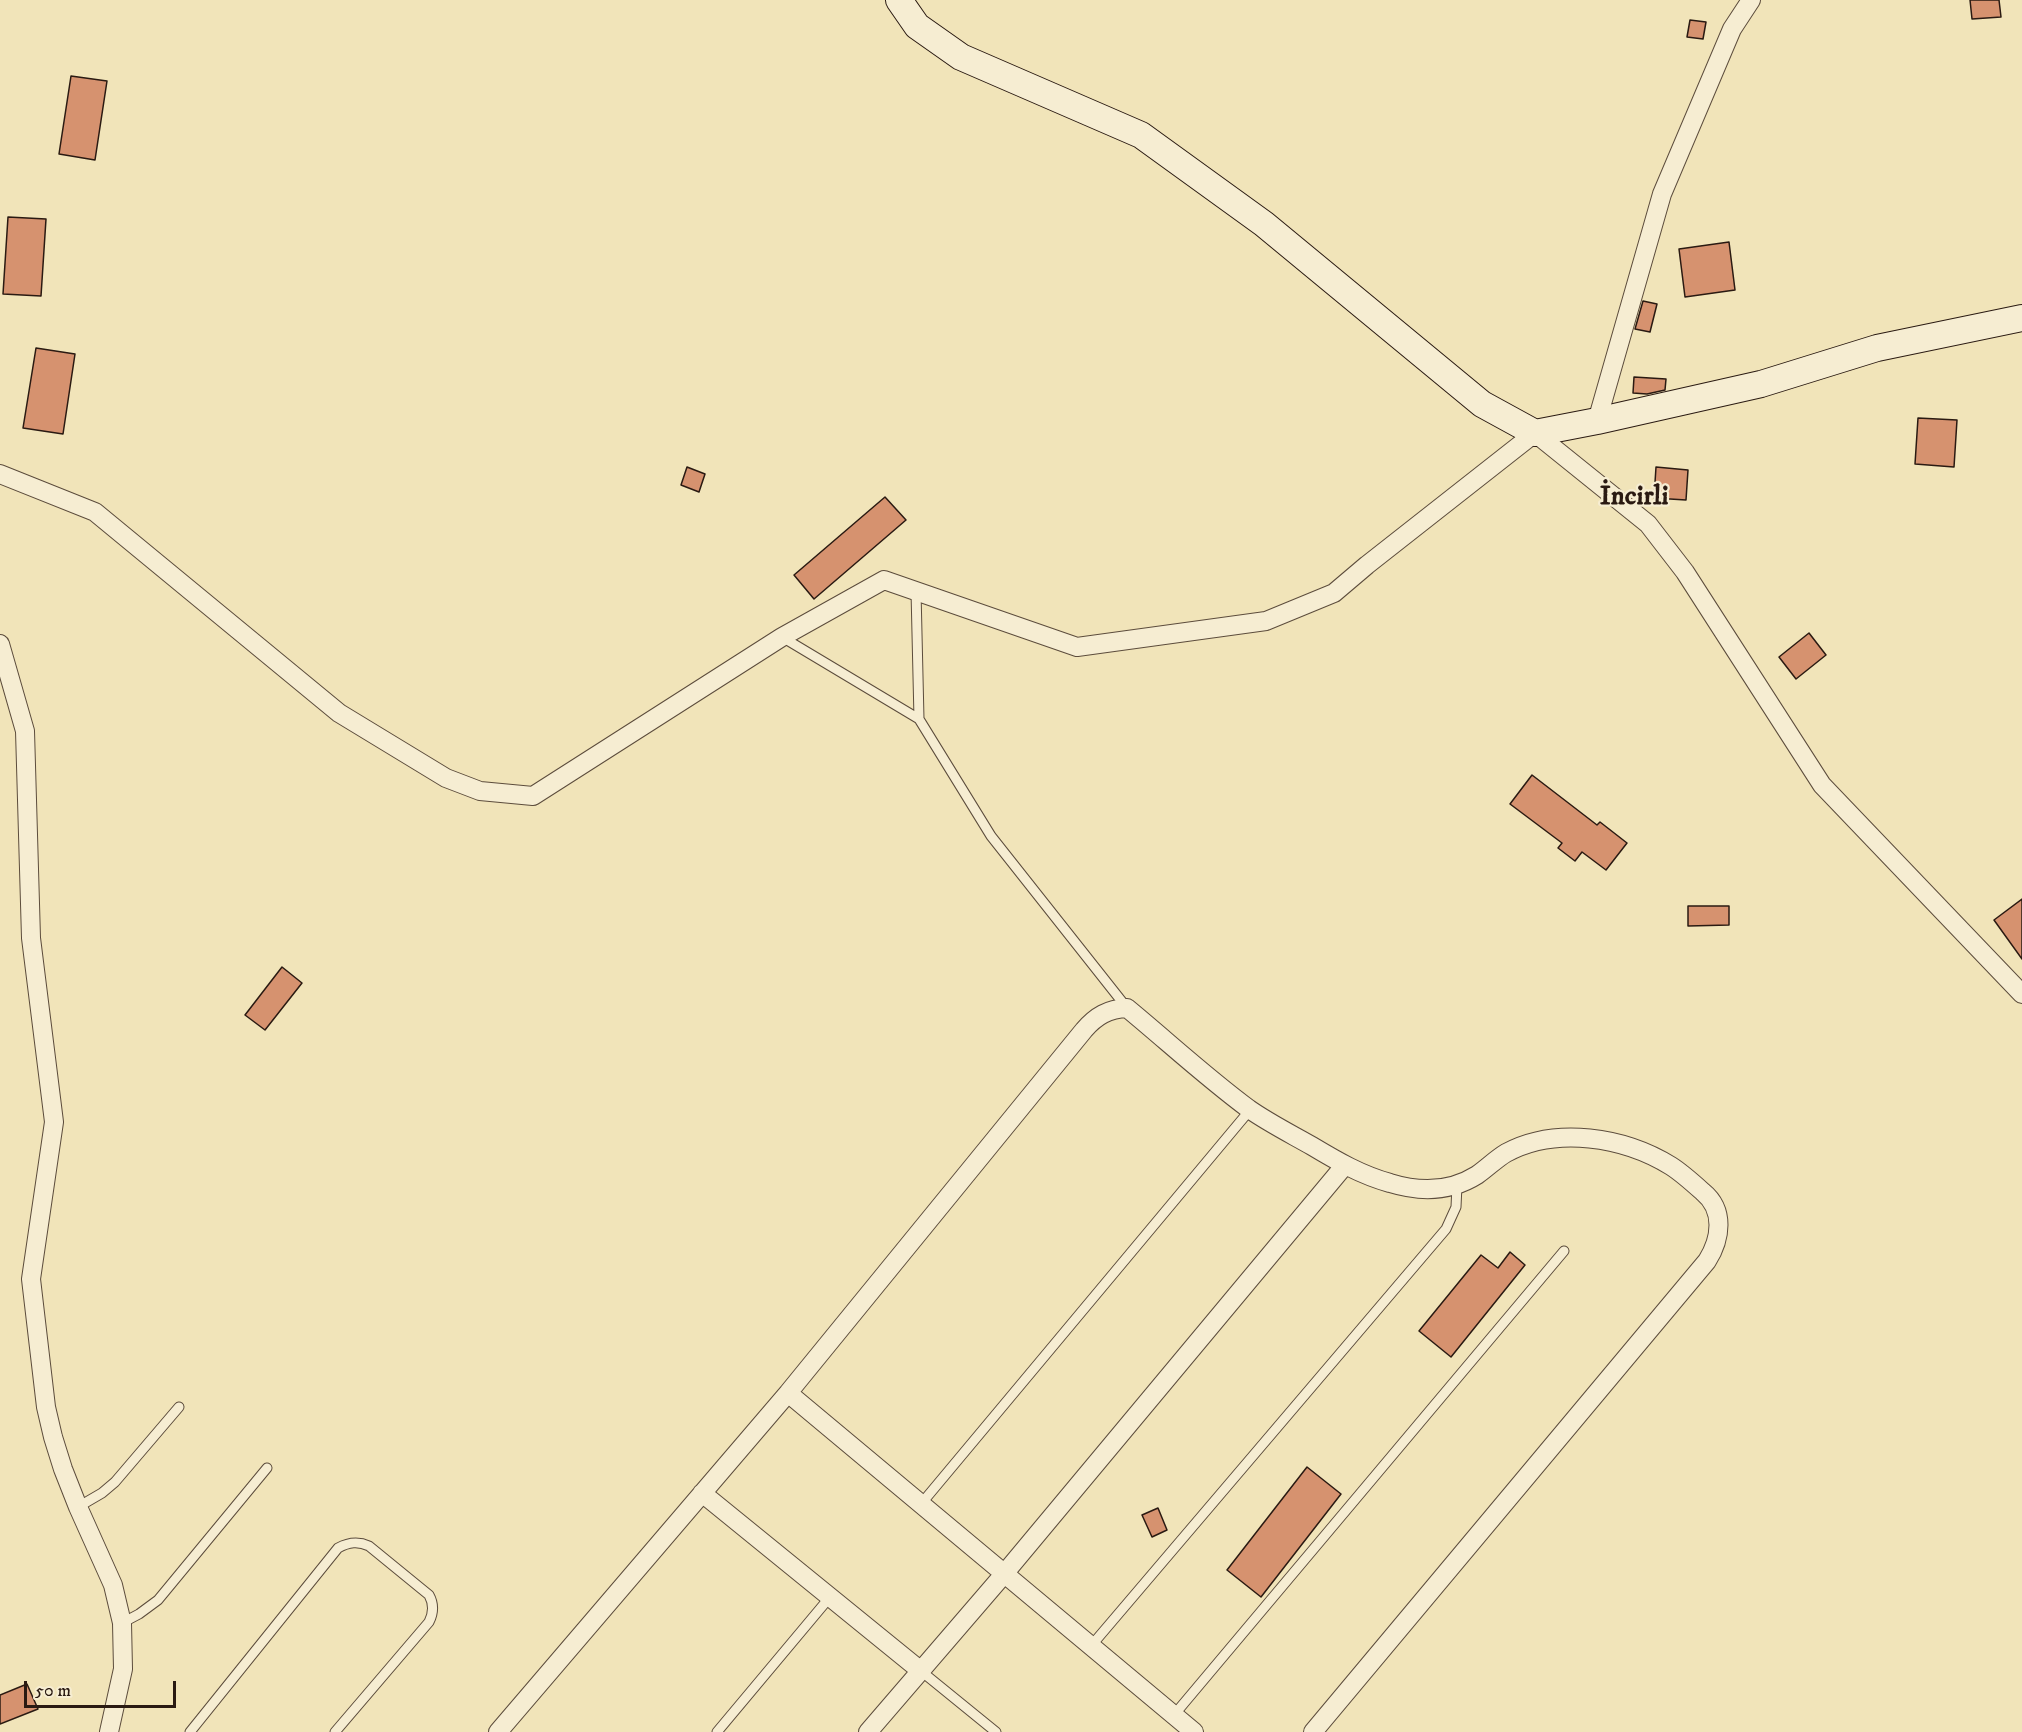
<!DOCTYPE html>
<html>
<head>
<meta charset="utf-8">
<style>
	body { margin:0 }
	#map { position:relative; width:2022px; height:1732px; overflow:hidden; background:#f1e4b9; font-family:"IM FELL DW Pica",serif }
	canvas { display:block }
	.scale { position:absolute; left:24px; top:1681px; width:152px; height:27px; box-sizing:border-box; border:3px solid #2a1a12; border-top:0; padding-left:8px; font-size:18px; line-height:21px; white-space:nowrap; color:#2a1a12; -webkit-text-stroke:4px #f6edd2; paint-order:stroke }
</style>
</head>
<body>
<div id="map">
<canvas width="2022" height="1732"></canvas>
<div class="scale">50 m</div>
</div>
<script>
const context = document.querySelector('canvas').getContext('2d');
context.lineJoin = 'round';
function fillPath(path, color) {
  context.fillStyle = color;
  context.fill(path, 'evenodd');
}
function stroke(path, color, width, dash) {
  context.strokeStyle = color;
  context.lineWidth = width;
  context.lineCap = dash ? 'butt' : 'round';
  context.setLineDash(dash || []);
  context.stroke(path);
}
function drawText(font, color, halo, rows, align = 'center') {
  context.font = font + ' "IM FELL DW Pica",serif';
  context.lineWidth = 4.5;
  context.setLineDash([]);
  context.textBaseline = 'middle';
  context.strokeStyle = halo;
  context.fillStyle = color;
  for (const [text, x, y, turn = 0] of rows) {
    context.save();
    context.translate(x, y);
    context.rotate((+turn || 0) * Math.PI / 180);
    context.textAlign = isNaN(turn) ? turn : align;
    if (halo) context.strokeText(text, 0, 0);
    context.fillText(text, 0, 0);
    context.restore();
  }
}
const building = new Path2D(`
	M1970 0H1999L2001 17 1972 19Z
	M1690 20 1706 22 1703 39 1687 37Z
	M71 76 107 81 95 160 59 154Z
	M8 217 46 219 41 296 3 294Z
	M1729 242 1735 290 1685 297 1679 249Z
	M1643 301 1657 304 1650 332 1635 329Z
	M36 348 75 354 63 434 23 428Z
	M1634 377 1666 379 1665 390 1647 394 1633 393Z
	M1918 418 1957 420 1954 467 1915 464Z
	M687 467 705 474 699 492 681 485Z
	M1656 467 1688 470 1686 500 1654 498Z
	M885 497 906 520 814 599 794 575Z
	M1809 633 1826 655 1796 679 1779 657Z
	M1532 775 1597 825 1600 822 1627 843 1606 870 1582 852 1575 861 1558 848 1562 843 1510 804Z
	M2022 899V959L1994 920Z
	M1688 906H1729V925L1688 926Z
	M282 967 302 983 265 1030 245 1015Z
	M1510 1252 1525 1265 1451 1357 1419 1331 1481 1255 1498 1268Z
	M1307 1467 1341 1494 1261 1597 1227 1570Z
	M1158 1508 1167 1530 1152 1537 1142 1515Z
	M27 1684 38 1709 0 1724V1695Z`);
fillPath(building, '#d6926f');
stroke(building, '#2a1a12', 1.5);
const lane = new Path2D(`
	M782 637 919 719 916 591
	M919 719 991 836 1127 1008
	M921 1504 1250 1110
	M78 1507 102 1493 115 1482 179 1407
	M122 1623 139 1614 158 1600 267 1468
	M1091 1646 1446 1229 1456 1207 1457 1185
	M921 1671 996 1732
	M1174 1715 1564 1251
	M190 1732 338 1548C349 1542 358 1541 369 1546L429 1595C434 1604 434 1612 429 1622L335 1732
	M717 1732 830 1597`);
const street = new Path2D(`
	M1597 421 1662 194 1732 29 1751 0
	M0 474 95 512 339 713 446 778 480 791 533 796 782 637 884 580 1077 647 1266 621 1334 593 1367 565 1535 433 1648 524 1685 572 1822 785 2022 994
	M0 644 25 731 31 938 54 1122 31 1279 46 1407 53 1437 63 1469 78 1507 113 1585 122 1623 123 1669 109 1732
	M788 1393 1194 1732
	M702 1493 921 1671
	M498 1732 788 1393 1084 1030C1096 1016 1108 1009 1127 1008 1167 1041 1207 1078 1249 1109 1269 1123 1291 1134 1312 1146 1337 1161 1361 1175 1390 1183 1419 1192 1450 1192 1477 1175 1487 1168 1496 1159 1506 1153 1556 1126 1624 1137 1671 1166 1682 1173 1693 1183 1703 1192 1725 1210 1721 1239 1707 1261L1313 1732
	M868 1732 1004 1574 1345 1165`);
const secondary = new Path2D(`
	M899 0 917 26 961 57 1141 135 1264 224 1482 404 1535 433 1597 421 1761 384 1877 348 2022 318`);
stroke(lane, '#5c4c3c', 11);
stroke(street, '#5c4c3c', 20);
stroke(secondary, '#2a1a12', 28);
stroke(lane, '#f6edd2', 9);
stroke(street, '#f6edd2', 18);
stroke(secondary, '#f6edd2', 26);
drawText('bold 27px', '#2a1a12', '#f6edd2', [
	["İncirli",1634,498]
]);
</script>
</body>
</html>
